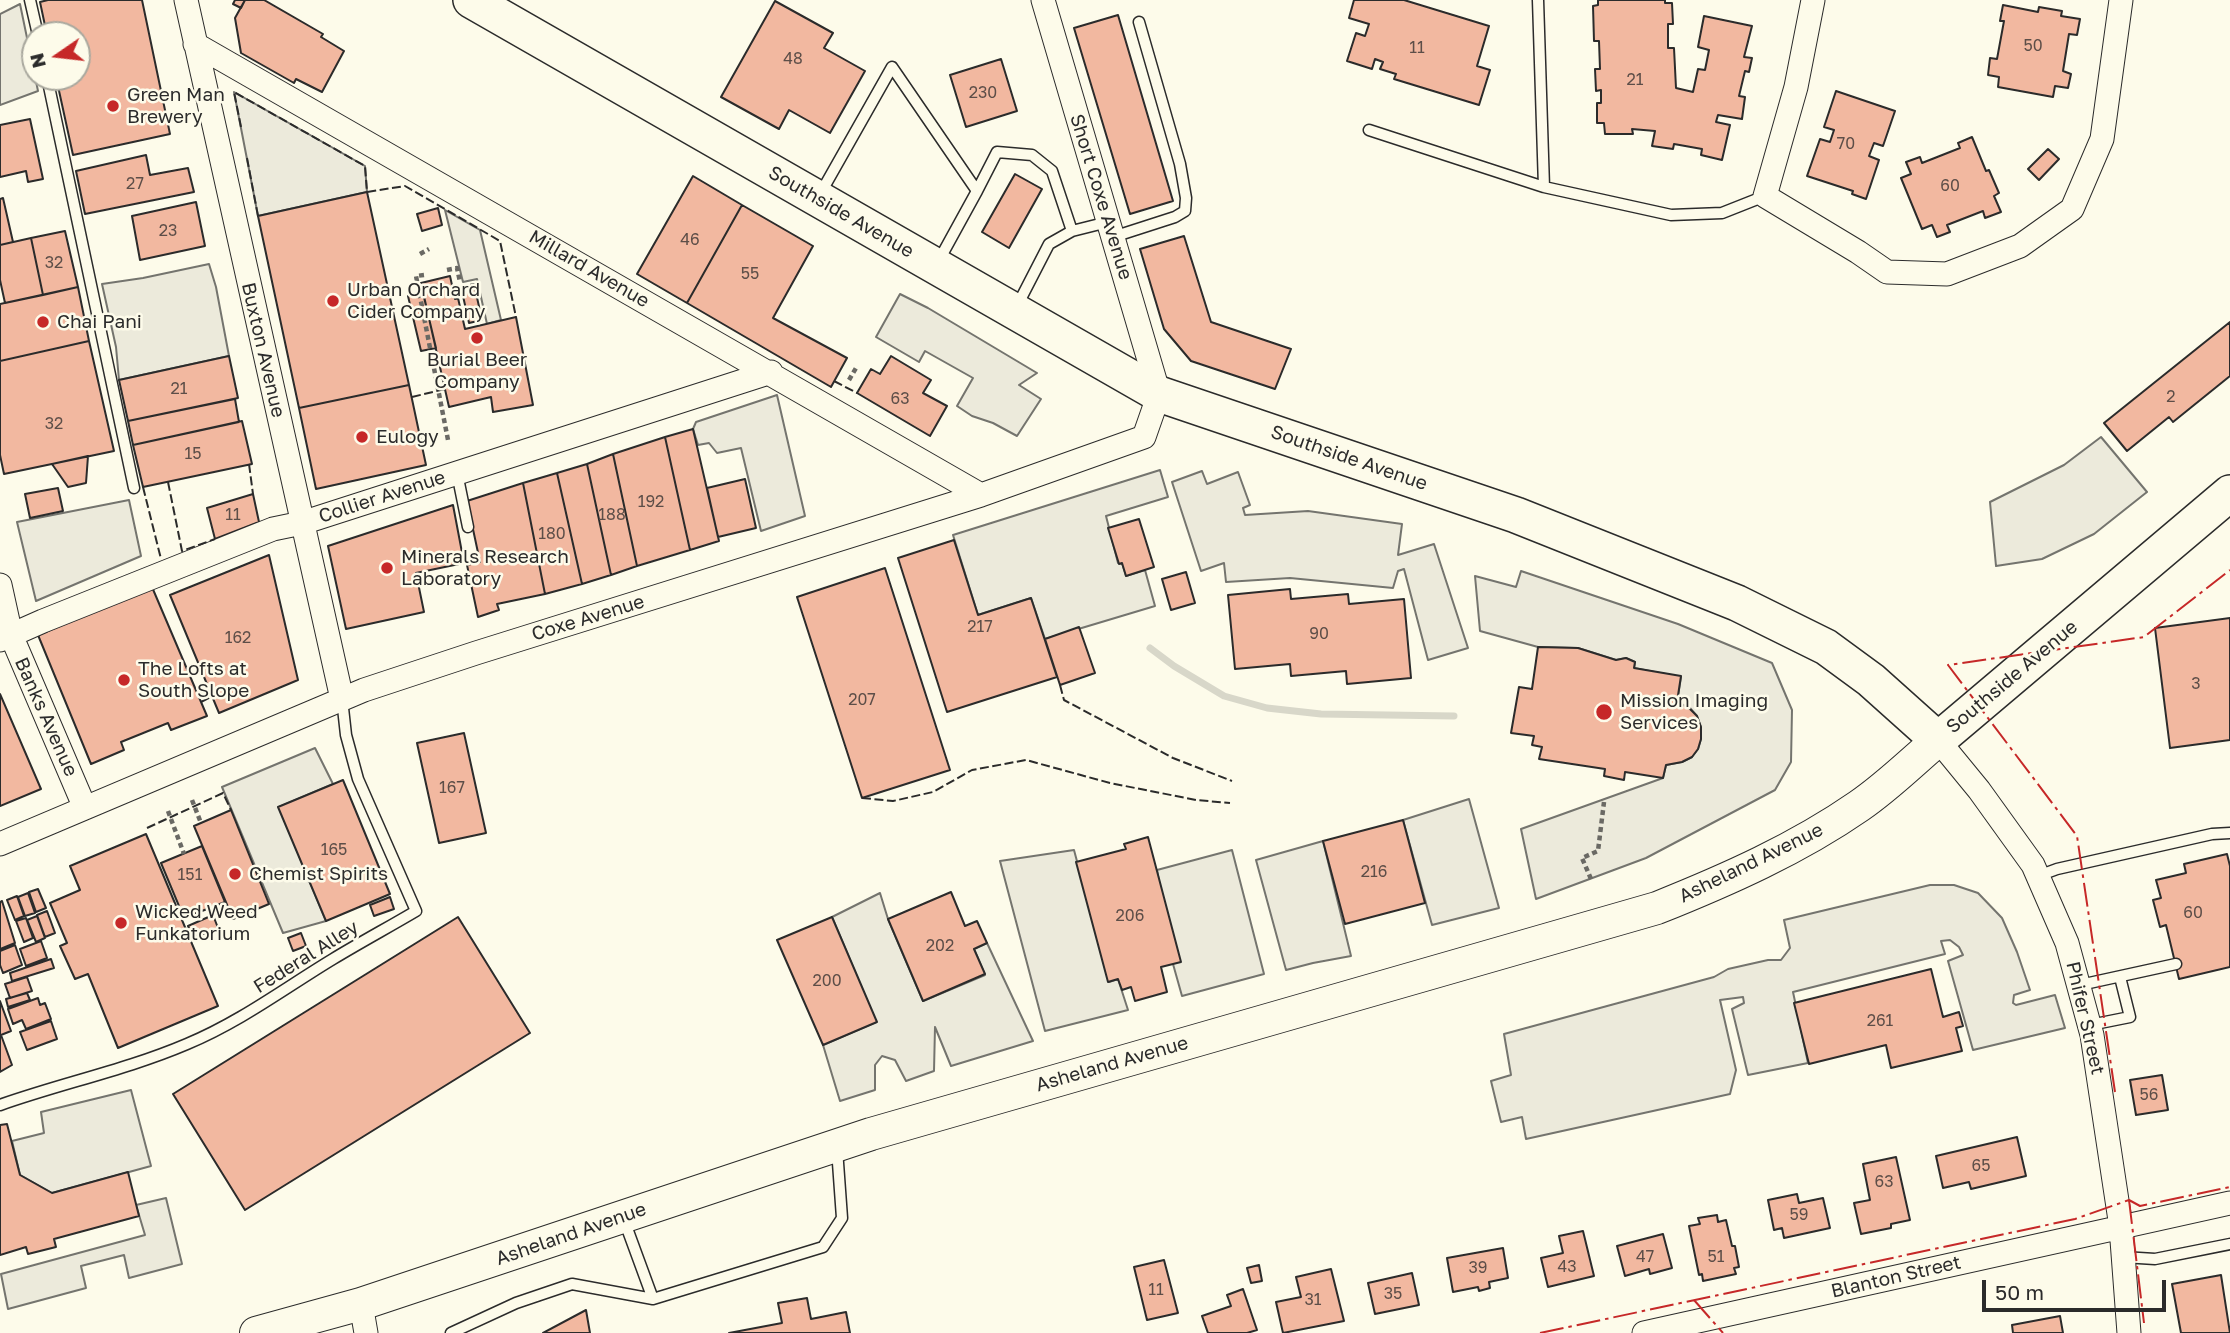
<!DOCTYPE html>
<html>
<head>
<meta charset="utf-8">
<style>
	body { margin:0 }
	#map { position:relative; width:2230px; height:1333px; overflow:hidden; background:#fdfbea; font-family:"Golos Text",sans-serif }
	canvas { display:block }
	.north { position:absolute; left:21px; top:21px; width:70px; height:70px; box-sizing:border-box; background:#fdfbea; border:2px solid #a9a89e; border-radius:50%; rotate:256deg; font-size:19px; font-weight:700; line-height:28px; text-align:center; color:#2b2b2b }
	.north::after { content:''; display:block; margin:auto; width:24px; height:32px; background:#c62828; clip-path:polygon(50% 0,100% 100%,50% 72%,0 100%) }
	.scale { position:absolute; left:1982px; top:1280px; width:184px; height:32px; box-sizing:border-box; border:4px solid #2b2b2b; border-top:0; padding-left:9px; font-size:21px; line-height:24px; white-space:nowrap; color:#2b2b2b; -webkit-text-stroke:5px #fdfbea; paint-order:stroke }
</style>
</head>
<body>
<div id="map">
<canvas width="2230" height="1333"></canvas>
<div class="north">N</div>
<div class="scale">50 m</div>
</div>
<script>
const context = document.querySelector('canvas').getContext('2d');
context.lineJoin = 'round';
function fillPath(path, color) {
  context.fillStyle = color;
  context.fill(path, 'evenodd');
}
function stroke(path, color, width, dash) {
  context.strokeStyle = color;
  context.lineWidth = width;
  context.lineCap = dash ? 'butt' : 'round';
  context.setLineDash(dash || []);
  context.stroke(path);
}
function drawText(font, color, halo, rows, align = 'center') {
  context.font = font + ' "Golos Text",sans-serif';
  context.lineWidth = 5;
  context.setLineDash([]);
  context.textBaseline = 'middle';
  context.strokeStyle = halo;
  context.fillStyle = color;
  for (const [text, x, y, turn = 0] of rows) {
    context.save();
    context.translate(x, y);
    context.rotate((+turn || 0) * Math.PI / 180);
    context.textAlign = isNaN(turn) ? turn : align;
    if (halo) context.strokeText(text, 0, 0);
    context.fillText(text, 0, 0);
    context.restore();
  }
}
const parking = new Path2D(`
	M20 4 38 91 0 105V14Z
	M234 92 365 166 367 192 258 216Z
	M445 210 480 230 501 320 487 324 477 279 463 282Z
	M209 264 216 287 229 356 119 380 116 347 102 284 143 278Z
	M900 294 928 308 1037 373 1019 385 1041 399 1017 436 993 423 972 416 957 406 973 378 925 351 919 362 876 337Z
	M777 395 805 516 761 531 741 448 717 453 709 443 698 445 693 429 696 422Z
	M2101 437 2147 492 2094 534 2042 559 1996 566 1990 502 2064 465Z
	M1160 470 1168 497 1106 516 1118 563H1122L1126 576 1145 570 1155 606 1045 639 1031 598 978 615 953 535Z
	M1202 471 1207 484 1238 472 1250 505 1243 508 1245 515 1308 511 1402 524 1398 555 1434 544 1468 648 1428 660 1404 569 1398 571 1393 588 1290 578 1226 582 1224 563 1201 571 1172 482Z
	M129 500 141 556 36 601 17 522Z
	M1521 571 1678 624 1772 663 1792 710 1791 762 1775 790 1646 858 1536 899 1521 829 1663 778 1666 765 1682 762 1692 757 1698 749 1701 739V727L1697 716 1690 708 1677 702 1681 677 1634 668 1635 662 1626 658 1616 660 1578 648 1538 647 1480 631 1475 576 1516 587Z
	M315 748 333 784 279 807 326 921 283 933 222 787Z
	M1469 799 1499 908 1432 925 1403 820Z
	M1323 841 1351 956 1313 963 1286 970 1256 860Z
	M1074 850 1109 982 1118 979 1128 1010 1045 1031 1000 861Z
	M1232 850 1264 974 1182 996 1173 964 1157 870Z
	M1930 885H1954L1978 893 2002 918 2017 952 2030 990 2014 995 2013 1003 2016 1005 2055 995 2065 1028 1973 1050 1948 961 1963 955 1959 947 1950 940 1941 941 1945 954 1793 992 1808 1063 1748 1075 1732 1009 1744 1003 1743 997 1720 1000 1736 1070 1730 1094 1526 1139 1522 1117 1501 1122 1491 1081 1511 1075 1504 1034 1714 977 1728 969 1768 960H1781L1790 948 1784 920Z
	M880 893 888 919 923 1001 985 975 974 949 987 943 1033 1041 951 1066 935 1027 934 1071 906 1081 895 1060 882 1056 875 1065V1090L840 1101 823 1045 876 1022 832 917Z
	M131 1090 151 1166 52 1193 20 1175 12 1141 44 1133 41 1112Z
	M166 1198 182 1264 129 1278 124 1255 81 1266 86 1288 8 1309 1 1274 145 1235 136 1205Z`);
fillPath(parking, '#eceadb');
stroke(parking, '#74746e', 2);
stroke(new Path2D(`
	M1150 648 1174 666 1224 696 1267 708 1321 714 1454 716`), '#d8d7c9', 7);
const building = new Path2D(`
	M48 0H142L170 134 73 155 56 77H77V35H47L40 2Z
	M235 0H245L241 8 233 4Z
	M245 0H264L323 34 321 37 344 51 322 92 296 79 294 83 241 53 235 18Z
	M1354 0H1404L1489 26 1477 66 1490 70 1479 105 1394 79 1396 74 1380 69 1383 62 1375 59 1372 69 1347 61 1356 33 1365 36 1369 24 1349 18Z
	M1598 0H1665V3H1672L1673 24H1668V48H1674L1676 88 1693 92 1698 69 1705 70 1709 50 1698 47 1704 16 1752 26 1744 57 1752 58 1749 72 1745 71 1739 96 1745 97 1742 119 1718 115 1716 122 1730 125 1722 160 1701 155 1702 149 1674 144 1673 149 1652 146 1655 131 1632 129 1633 134H1605L1604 123H1597V103H1601V90L1596 91 1595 69H1600L1599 41H1594L1593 6 1598 5Z
	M775 1 833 33 824 48 865 71 830 133 789 110 779 129 721 97Z
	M2003 5 2038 12 2039 7 2062 11 2061 16 2080 19 2077 35 2069 34 2063 71 2071 74 2068 88 2055 86 2053 97 1998 87 1999 77 1988 75 1990 58 1997 59 2004 21H2000Z
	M1118 15 1173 201 1130 214 1074 28Z
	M1001 59 1017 111 966 127 950 75Z
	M1836 91 1895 111 1883 146 1874 143 1869 156 1879 160 1866 199 1852 194 1853 191 1807 176 1820 139 1830 142 1834 130 1824 127Z
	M30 119 43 179 28 182 26 171 0 177V125Z
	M1972 137 1986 171 1989 170 1999 193 1994 196 2001 212 1985 218 1983 211 1947 225 1950 232 1937 237 1932 225 1922 229 1901 178 1911 174 1906 162 1920 157 1922 163 1960 148 1958 143Z
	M2048 149 2059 159 2039 180 2028 169Z
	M146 155 150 175 188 168 194 192 85 214 76 171Z
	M1015 174 1042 189 1009 248 982 232Z
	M693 176 742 205 687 303 637 274Z
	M367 192 409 385 299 408 258 216Z
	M3 198 13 242 0 245V199Z
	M196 202 205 246 140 260 132 216Z
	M742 205 813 246 773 318 847 358 831 387 687 303Z
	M438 208 442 225 422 231 417 214Z
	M65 231 78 287 43 295 31 238Z
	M1184 236 1211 322 1291 349 1275 389 1191 361 1164 329 1140 249Z
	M31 238 43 295 5 303 0 280V245Z
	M450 276 455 299 458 298 465 329 516 317 533 405 493 412 491 397 449 407 421 283Z
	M474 284 482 320 469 323 461 287Z
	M78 287 89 341 0 361V304Z
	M423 293 436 348 421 351 408 296Z
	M2230 322V376L2173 422 2169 417 2127 451 2104 423Z
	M89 341 114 451 4 474 0 455V361Z
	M229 356 238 398 128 421 119 380Z
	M891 356 931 380 923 393 947 406 930 436 857 393 871 369 880 374Z
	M409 385 426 465 316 489 299 408Z
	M235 399 239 422 133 445 128 421Z
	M242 421 252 464 143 487 133 445Z
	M693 429 719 541 690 550 665 437Z
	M665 437 690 550 637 566 613 454Z
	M613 454 637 566 611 575 587 464Z
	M88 456 86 483 68 487 52 464Z
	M587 464 611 575 582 584 557 473Z
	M557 473 582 584 545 594 523 483Z
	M745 479 756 528 718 537 707 488Z
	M523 483 545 594 497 604 499 610 478 617 467 565 480 562 467 501Z
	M58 488 63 511 30 518 25 494Z
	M253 494 259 522 215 539 207 508Z
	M453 505 464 563 416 573 424 612 346 629 328 546Z
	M1139 519 1154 567 1126 576 1122 563 1119 564 1108 528Z
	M954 540 978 615 1031 598 1057 677 947 712 898 558Z
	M269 555 298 680 219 713 170 595Z
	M885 568 950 770 862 798 797 597Z
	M1186 572 1195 603 1171 610 1162 579Z
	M152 587 207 716 171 730 168 723 121 742 124 750 91 764 38 635Z
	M1290 589 1291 599 1348 594 1349 604 1404 599 1411 678 1347 684 1346 671 1291 676 1290 664 1235 669 1228 595Z
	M2230 618V740L2170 748 2155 628Z
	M1079 627 1095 673 1060 685 1045 639Z
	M1538 647 1578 648 1616 660 1626 658 1635 662 1634 668 1681 676 1677 702 1689 708 1697 716 1701 727V739L1698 749 1692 757 1682 762 1666 765 1663 778 1625 772 1624 780 1604 776 1605 769 1539 759 1542 747 1532 745 1534 736 1511 733 1519 687 1532 689Z
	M0 694 41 789 0 806Z
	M464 733 486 833 439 843 417 743Z
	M343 780 390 894 326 921 278 807Z
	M231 810 269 904 233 919 194 826Z
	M1403 820 1425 903 1345 924 1323 841Z
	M146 834 218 1006 118 1048 88 974 75 979 60 946 67 943 50 903 80 890 70 866Z
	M1148 837 1181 962 1161 967 1167 992 1135 1001 1131 987 1122 990 1118 979 1108 982 1076 862 1126 849 1124 844Z
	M202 846 225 902 184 918 161 863Z
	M2227 854 2230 866V967L2179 979 2166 925 2160 927 2153 900 2161 898 2156 880 2186 873 2184 864Z
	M38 889 46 908 36 912 29 892Z
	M951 892 965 926 977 921 987 943 974 949 985 974 923 1001 888 919Z
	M28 893 35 913 25 916 18 897Z
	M17 896 24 916 15 920 7 900Z
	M390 897 394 909 374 916 370 905Z
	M2 901 15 943 0 949V902Z
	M47 911 55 933 45 937 37 915Z
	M213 915 218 928 193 938 188 926Z
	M37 916 45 938 36 942 27 920Z
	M458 917 530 1033 245 1210 173 1094Z
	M832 917 877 1022 823 1045 777 940Z
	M26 918 33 938 24 942 16 921Z
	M301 933 306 946 293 951 288 938Z
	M41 941 47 958 26 966 20 949Z
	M15 945 22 965 3 973 0 965V951Z
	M51 959 54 968 12 981 10 973Z
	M1931 969 1943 1017 1959 1012 1963 1026 1956 1028 1962 1051 1891 1068 1886 1045 1809 1064 1794 1003Z
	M27 977 32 991 10 998 5 984Z
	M27 993 30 1000 8 1007 6 999Z
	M38 998 40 1005 45 1003 51 1019 26 1029 22 1020 13 1024 8 1009Z
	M0 1001 11 1031 1 1035 12 1065 0 1072Z
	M51 1021 57 1039 27 1050 20 1032Z
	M2162 1075 2168 1110 2136 1115 2130 1080Z
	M7 1124 20 1175 52 1193 128 1172 139 1216 54 1239 56 1247 28 1254 26 1247 0 1255V1125Z
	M2017 1137 2026 1176 1971 1189 1969 1182 1943 1188 1936 1156Z
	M1896 1157 1910 1220 1891 1224V1228L1861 1234 1854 1203 1870 1200 1863 1164Z
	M1797 1194 1799 1203 1823 1198 1830 1228 1784 1238 1782 1228 1774 1230 1768 1200Z
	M1717 1215 1718 1222 1726 1220 1732 1246H1735L1739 1267 1734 1268 1736 1274 1703 1281 1702 1274 1699 1275 1689 1226 1700 1224 1698 1218Z
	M1583 1231 1594 1276 1548 1287 1541 1258 1563 1253 1559 1236Z
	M1663 1234 1672 1268 1650 1274 1649 1269 1625 1276 1617 1246Z
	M1503 1248 1508 1278 1489 1282 1490 1288 1479 1291 1478 1287 1453 1292 1447 1258Z
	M1164 1260 1178 1313 1147 1320 1134 1267Z
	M1259 1265 1262 1281 1251 1283 1247 1268Z
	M1331 1269 1344 1321 1283 1333 1276 1302 1301 1297 1296 1277Z
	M1412 1273 1419 1305 1375 1314 1368 1283Z
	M2221 1275 2230 1333H2181L2172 1284Z
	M1243 1289 1257 1330 1247 1333H1208L1202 1316 1231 1306 1227 1295Z
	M807 1298 811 1319 846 1312 850 1333H729L782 1323 778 1303Z
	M586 1310 590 1333H543Z
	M2060 1316 2063 1333H2013L2012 1325Z`);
fillPath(building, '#f2b8a0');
stroke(building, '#2b2b2b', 2);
const service = new Path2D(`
	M30 0 38 35
	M1538 0 1544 187
	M47 77 134 488
	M1369 130 1544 187 1671 215 1722 213 1765 196
	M977 191 997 152 1032 155 1052 171 1072 231 1108 222
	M819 196 892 67 977 191 938 262
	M1113 237 1175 217 1185 211 1186 198 1180 164 1139 22
	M1016 308 1049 244 1072 231
	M457 473 468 527
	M2038 876 2057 869 2212 834 2230 833
	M2080 985 2176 964
	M2090 1025 2130 1017 2120 977
	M0 1105C62 1083 126 1070 187 1044 240 1022 285 988 333 959 361 942 389 927 416 911L358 779 346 735 342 699
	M624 1220 653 1299
	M2123 1257 2155 1259 2230 1244
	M451 1333 516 1303 572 1284 653 1299 823 1247 842 1218 837 1149`);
const minor = new Path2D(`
	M186 0 342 699
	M1813 0 1796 87 1765 196 1858 252 1887 272 1947 274 2020 246 2072 209 2102 139 2121 0
	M195 44 981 495
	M0 585 11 635 85 808
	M0 640 43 621 273 529 302 523 771 372
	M1938 740 1979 790 2033 865 2067 943 2092 1035 2121 1227 2129 1333
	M0 844 364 690 476 653 981 495 1144 437 1159 394 1043 0
	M361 1304 366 1333
	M1644 1333 2230 1203`);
const secondary = new Path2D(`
	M256 1333 361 1304 871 1134 1657 908C1727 880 1797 849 1859 806 1887 787 1912 762 1938 740`);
const primary = new Path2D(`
	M471 0 1159 394 1516 515 1737 603 1826 647 1871 680 1938 740 2230 493`);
stroke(service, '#2b2b2b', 13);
stroke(minor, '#2b2b2b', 25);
stroke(secondary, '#2b2b2b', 34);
stroke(primary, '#2b2b2b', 38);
stroke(new Path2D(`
	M420 254 429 249
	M447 270 457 268 460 282
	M424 275 416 276 448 440
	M849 380 856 368
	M192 800 201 823
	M168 811 184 854
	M1591 879 1582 858 1598 851 1604 802`), '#6a6964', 4.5, [5, 3.5]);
stroke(service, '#fdfbea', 10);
stroke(minor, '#fdfbea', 23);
stroke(secondary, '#fdfbea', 32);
stroke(primary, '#fdfbea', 35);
stroke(new Path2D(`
	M241 127 234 92 365 166 367 192 405 186 500 241 516 317
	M247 158 258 216
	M834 381 857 393
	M412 397 445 389
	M249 464 253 494
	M168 482 182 551 215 539
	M143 487 161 559
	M1060 685 1064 700 1173 758 1232 781
	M201 702 213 696
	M862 798 893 801 933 792 972 770 1026 760 1110 783 1196 800 1230 803
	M147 828 223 793 231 810`), '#2b2b2b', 2, [9, 3.5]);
stroke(new Path2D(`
	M2115 1092 2077 836 1948 665 2144 637 2230 570
	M2129 1200 2144 1323
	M1694 1300 1723 1333
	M1540 1333 2075 1219 2129 1200 2140 1206 2230 1187`), '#c62828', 2, [24, 5, 3.5, 5]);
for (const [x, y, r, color] of [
	[113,106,7,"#c62828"],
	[333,301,7,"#c62828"],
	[43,322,7,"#c62828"],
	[477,338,7,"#c62828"],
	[362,437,7,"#c62828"],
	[387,568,7,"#c62828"],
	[124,680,7,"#c62828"],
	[1604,712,9,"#c62828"],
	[235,874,7,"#c62828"],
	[121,923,7,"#c62828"]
]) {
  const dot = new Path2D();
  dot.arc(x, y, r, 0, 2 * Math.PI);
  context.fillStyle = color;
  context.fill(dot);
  stroke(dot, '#fdfbea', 2.5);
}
drawText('16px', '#5d4e48', null, [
	["50",2033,46],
	["11",1417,48],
	["48",793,59],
	["21",1635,80],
	["230",983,93],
	["70",1846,144],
	["27",135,184],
	["60",1950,186],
	["23",168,231],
	["46",690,240],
	["32",54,263],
	["55",750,274],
	["21",179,389],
	["2",2171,397],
	["63",900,399],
	["32",54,424],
	["15",193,454],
	["192",651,502],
	["11",233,515],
	["188",612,515],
	["180",552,534],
	["217",980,627],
	["90",1319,634],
	["162",238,638],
	["3",2196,684],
	["207",862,700],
	["167",452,788],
	["165",334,850],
	["216",1374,872],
	["151",190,875],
	["60",2193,913],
	["206",1130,916],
	["202",940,946],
	["200",827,981],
	["261",1880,1021],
	["56",2149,1095],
	["65",1981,1166],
	["63",1884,1182],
	["59",1799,1215],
	["47",1645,1257],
	["51",1716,1257],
	["43",1567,1267],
	["39",1478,1268],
	["11",1156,1290],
	["35",1393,1294],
	["31",1313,1300]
]);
drawText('19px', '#2b2b2b', '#fdfbea', [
	["Green Man",127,95],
	["Brewery",127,117],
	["Urban Orchard",347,290],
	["Cider Company",347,312],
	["Chai Pani",57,322],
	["Burial Beer",477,360,"center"],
	["Company",477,382,"center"],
	["Eulogy",376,437],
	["Minerals Research",401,557],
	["Laboratory",401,579],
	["The Lofts at",138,669],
	["South Slope",138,691],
	["Mission Imaging",1620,701],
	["Services",1620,723],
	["Chemist Spirits",249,874],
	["Wicked Weed",135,912],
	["Funkatorium",135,934]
], 'left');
drawText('19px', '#2b2b2b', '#fdfbea', [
	["Short Coxe Avenue",1101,197,73],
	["Southside Avenue",841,212,30],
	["Millard Avenue",589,269,30],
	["Buxton Avenue",263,350,77],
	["Southside Avenue",1349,458,19],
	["Collier Avenue",382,497,-18],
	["Coxe Avenue",588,618,-17],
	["Southside Avenue",2012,677,-40],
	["Banks Avenue",46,717,66],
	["Asheland Avenue",1751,863,-26],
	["Federal Alley",306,957,-32],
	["Phifer Street",2085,1018,77],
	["Asheland Avenue",1112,1064,-16],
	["Asheland Avenue",571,1234,-19],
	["Blanton Street",1896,1277,-13]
]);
</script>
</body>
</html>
